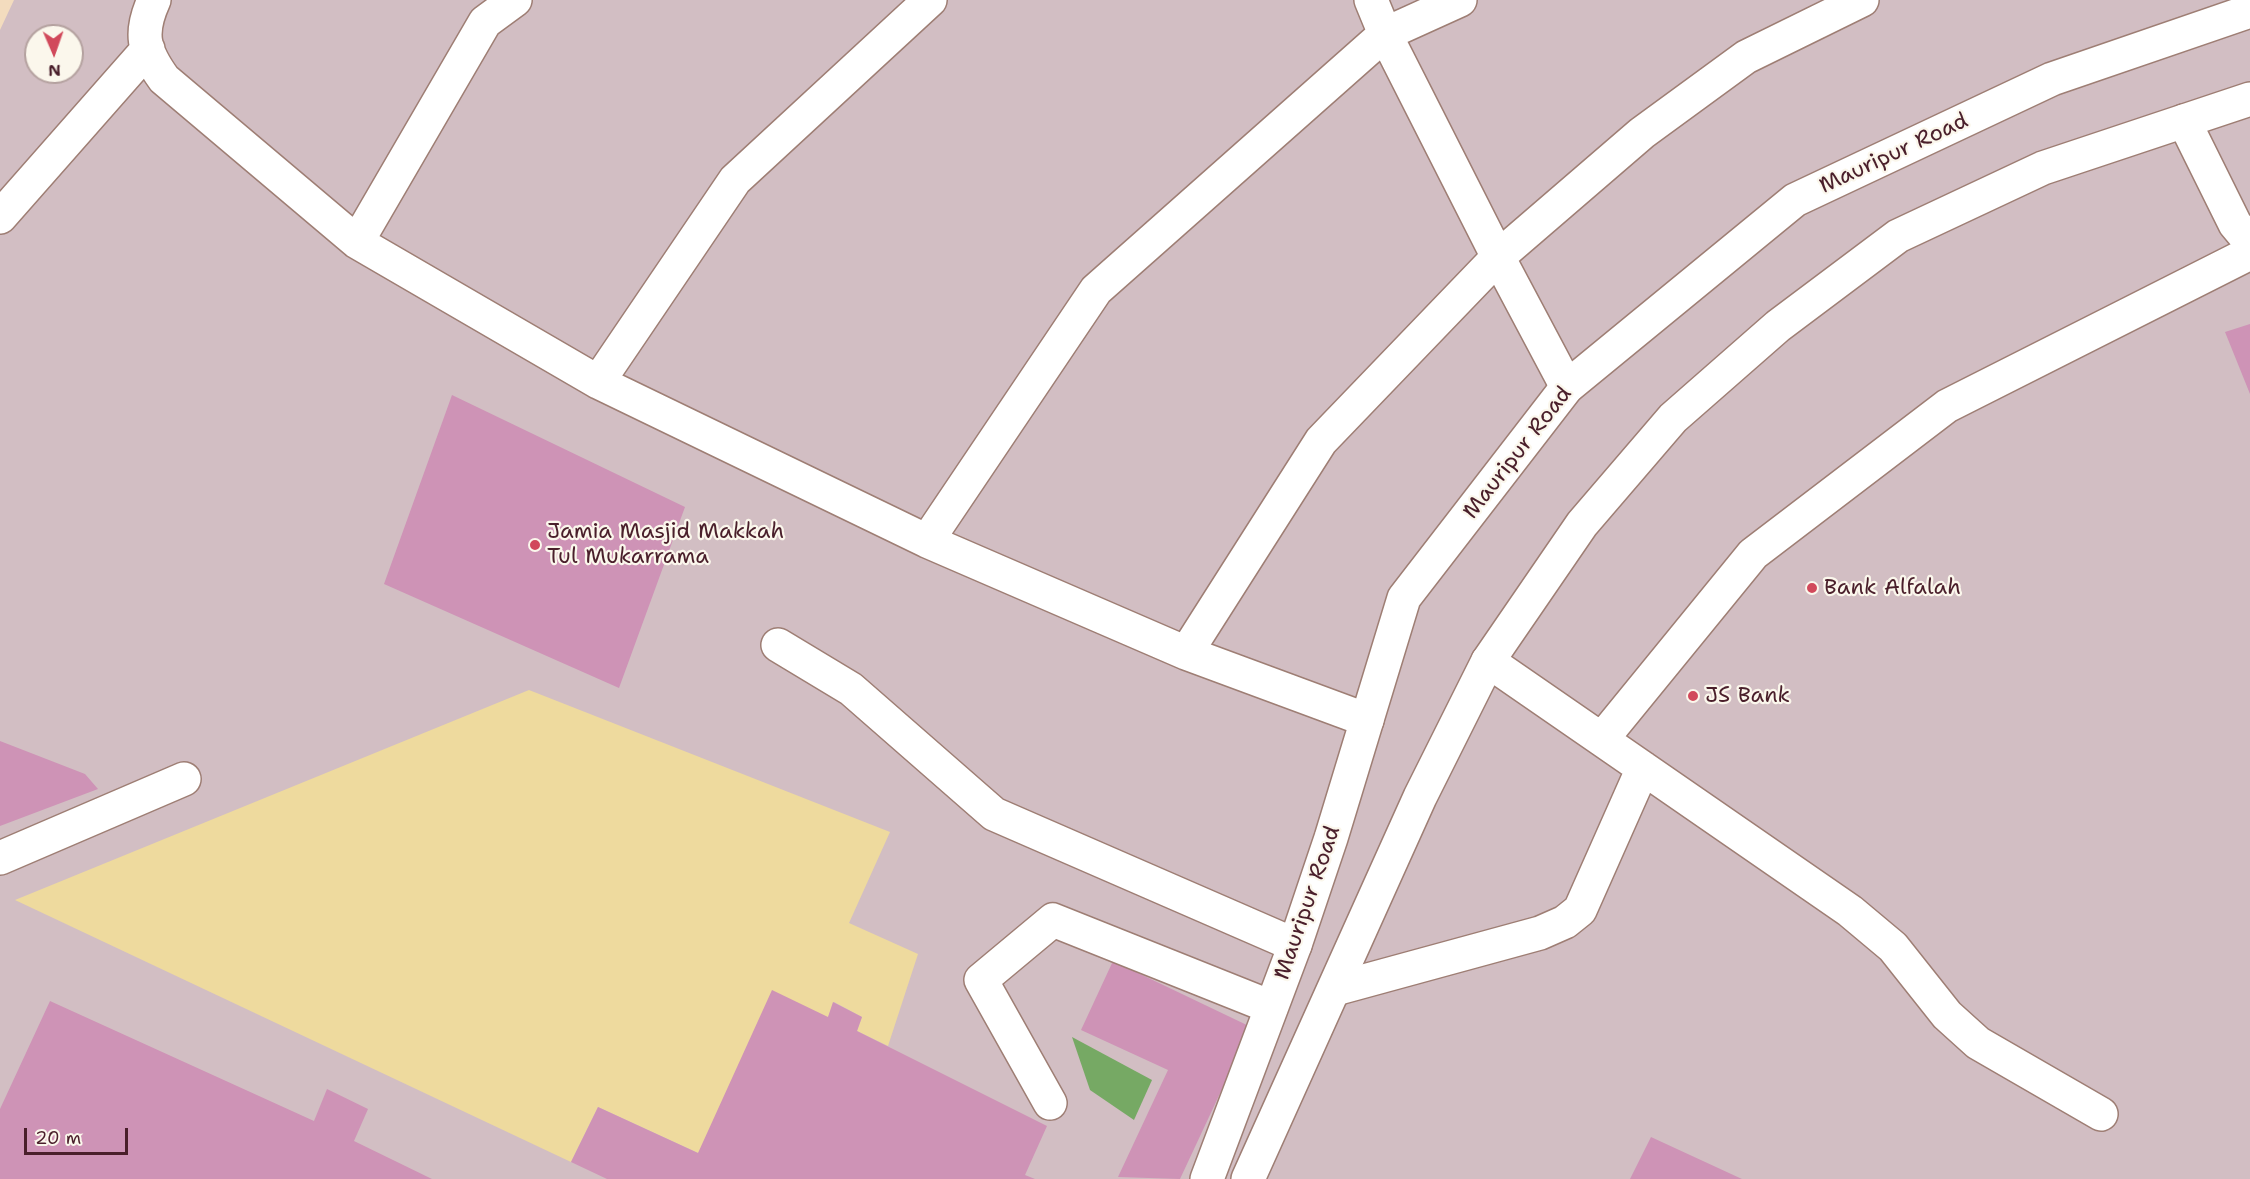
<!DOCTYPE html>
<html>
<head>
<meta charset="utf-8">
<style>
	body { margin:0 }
	#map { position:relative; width:2250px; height:1179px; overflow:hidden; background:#f3dcbe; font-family:"Shantell Sans",sans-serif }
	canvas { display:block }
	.north { position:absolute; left:24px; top:24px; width:60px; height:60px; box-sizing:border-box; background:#fbf7ec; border:2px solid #b4a19f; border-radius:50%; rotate:178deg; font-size:16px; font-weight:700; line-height:24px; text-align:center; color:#4a1f2b }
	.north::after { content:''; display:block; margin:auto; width:21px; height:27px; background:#d1495b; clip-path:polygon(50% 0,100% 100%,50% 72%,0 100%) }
	.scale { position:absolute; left:24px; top:1128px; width:104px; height:27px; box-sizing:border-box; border:3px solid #4a1f2b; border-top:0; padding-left:8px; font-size:18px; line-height:21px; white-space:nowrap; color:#4a1f2b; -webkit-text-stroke:4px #fbf7ec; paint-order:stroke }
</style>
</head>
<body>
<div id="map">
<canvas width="2250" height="1179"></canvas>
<div class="north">N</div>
<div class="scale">20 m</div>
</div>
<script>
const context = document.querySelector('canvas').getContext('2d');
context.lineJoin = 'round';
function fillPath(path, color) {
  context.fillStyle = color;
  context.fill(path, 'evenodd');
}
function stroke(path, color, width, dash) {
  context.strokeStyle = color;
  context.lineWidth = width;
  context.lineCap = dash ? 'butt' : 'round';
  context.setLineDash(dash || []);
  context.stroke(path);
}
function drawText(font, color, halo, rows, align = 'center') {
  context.font = font + ' "Shantell Sans",sans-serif';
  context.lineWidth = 4.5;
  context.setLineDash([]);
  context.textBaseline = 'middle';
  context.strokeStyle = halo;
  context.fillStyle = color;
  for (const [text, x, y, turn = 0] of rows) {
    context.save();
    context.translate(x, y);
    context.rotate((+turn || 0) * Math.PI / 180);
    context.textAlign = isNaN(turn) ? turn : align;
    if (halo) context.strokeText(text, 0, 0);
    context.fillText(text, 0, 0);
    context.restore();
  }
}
fillPath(new Path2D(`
	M14 0H2250V1179H0V30ZM36 36H72V72H36Z`), '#d2bec3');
fillPath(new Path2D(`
	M1072 1037 1152 1080 1134 1120 1090 1090Z`), '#76a964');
fillPath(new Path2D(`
	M529 690 890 832 849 923 918 954 888 1046 857 1031 862 1017 834 1002 828 1017 698 1153 598 1107 571 1162 15 900Z`), '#eeda9e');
fillPath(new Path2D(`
	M2250 324V394L2225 332Z
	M452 395 685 507 619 688 384 584Z
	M0 741 85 774 98 789 0 826Z
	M1113 961 1251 1027 1180 1179 1118 1177 1168 1070 1081 1030Z
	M772 990 828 1017 833 1002 862 1017 857 1031 1047 1126 1025 1175 1035 1179H607L571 1162 598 1107 698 1153Z
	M50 1001 314 1121 327 1089 368 1109 354 1141 432 1179H0V1109Z
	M1651 1137 1742 1179H1630Z`), '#ce93b6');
const minor = new Path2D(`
	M154 0C139 33 143 50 164 79L357 242 598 382 927 541 1186 653 1367 720
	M1371 0 1385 34 1498 257 1567 387
	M2184 121 2235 224 2250 242
	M0 217 148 49
	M357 242 485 22 515 0
	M598 382 735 180 930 0
	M927 541 1096 290 1385 34 1460 0
	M778 645 851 689 994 814 1295 945
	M1186 653 1321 441 1498 257 1642 133 1746 57 1862 0
	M1488 661 1850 911 1893 947 1947 1015 1978 1043 2101 1114
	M1602 739 1753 554 1947 406 2250 253
	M0 858 184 779
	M1335 989 1540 933 1565 922 1580 910 1643 768
	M1050 1103 981 980 1053 920 1271 1007`);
const major = new Path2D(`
	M1207 1179 1295 945 1331 838 1404 598 1567 387 1795 200 2052 79 2250 11
	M1248 1179 1420 797 1488 661 1582 524 1673 418 1778 326 1898 236 2043 168 2250 99`);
stroke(minor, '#9e7e74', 36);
stroke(major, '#9e7e74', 36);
stroke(minor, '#fff', 33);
stroke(major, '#fff', 33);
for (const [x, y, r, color] of [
	[535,545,6,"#d1495b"],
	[1812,588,6,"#d1495b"],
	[1693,696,6,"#d1495b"]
]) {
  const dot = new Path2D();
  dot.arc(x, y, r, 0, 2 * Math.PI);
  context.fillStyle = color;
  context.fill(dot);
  stroke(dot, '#fbf7ec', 2);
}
drawText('22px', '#4a1f2b', '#fbf7ec', [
	["Mauripur Road",1894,154,-25],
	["Mauripur Road",1518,453,-52],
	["Mauripur Road",1308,903,-71]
]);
drawText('22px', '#4a1f2b', '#fbf7ec', [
	["Jamia Masjid Makkah",547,532],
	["Tul Mukarrama",547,557],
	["Bank Alfalah",1824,588],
	["JS Bank",1705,696]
], 'left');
</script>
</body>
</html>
